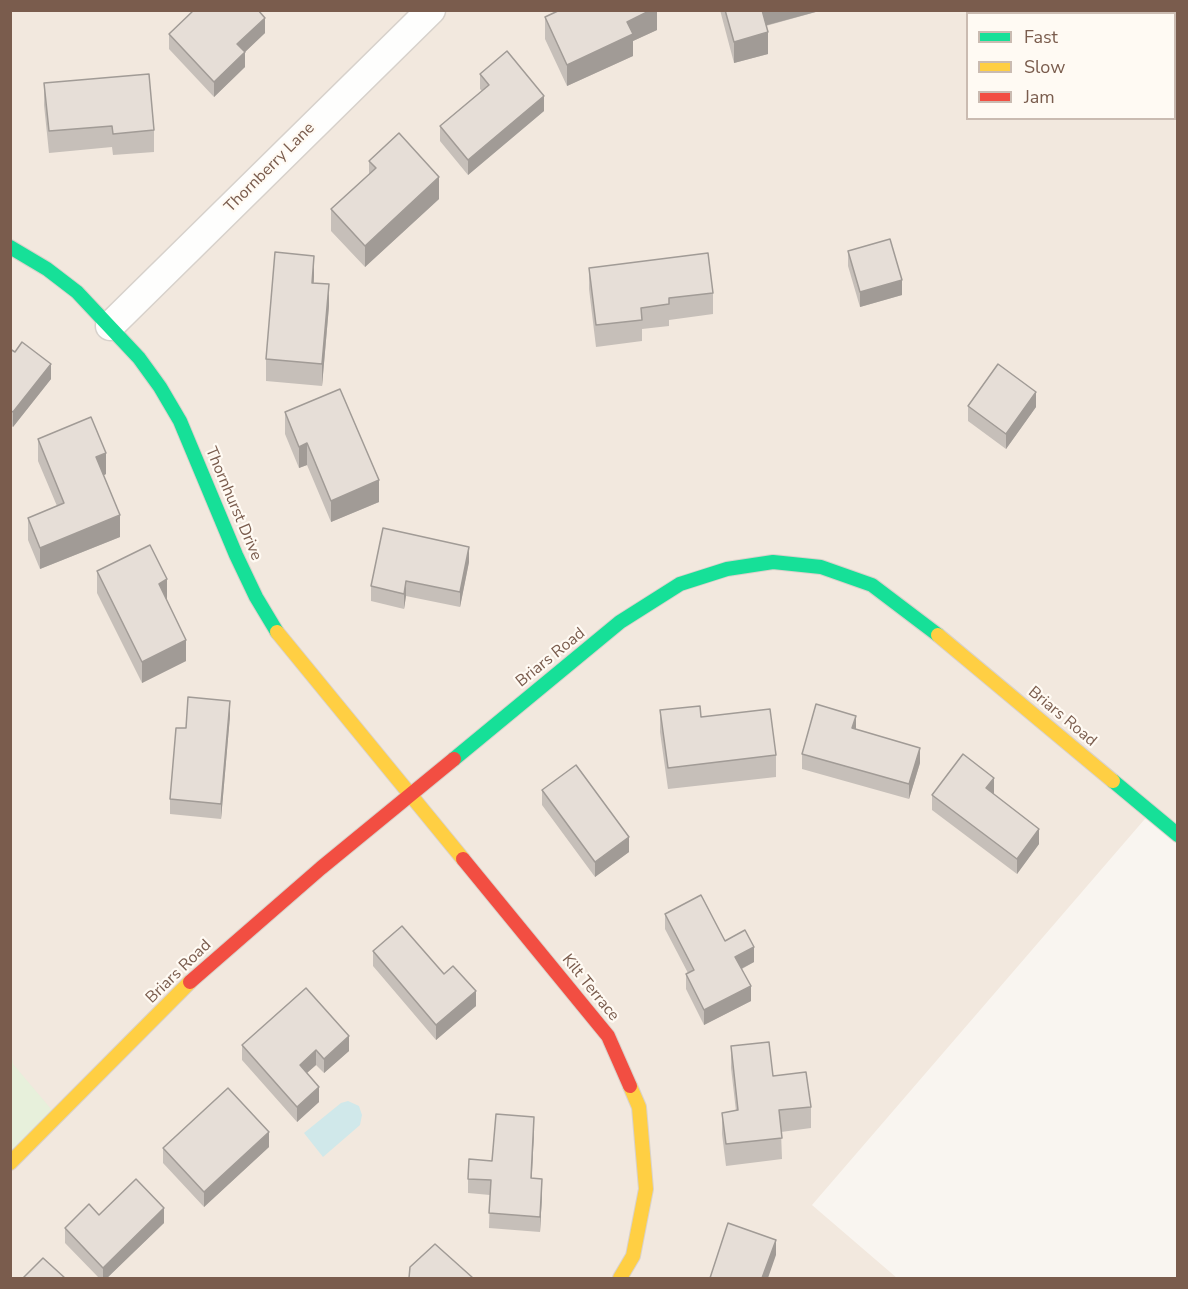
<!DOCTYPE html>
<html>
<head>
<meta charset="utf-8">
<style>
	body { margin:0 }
	#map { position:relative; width:1188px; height:1289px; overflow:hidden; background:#f9f5f0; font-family:"Nunito Sans",sans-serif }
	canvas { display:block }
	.frame { position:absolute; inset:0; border:12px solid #7a5c4d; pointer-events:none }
	.legend { position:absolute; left:966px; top:12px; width:210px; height:108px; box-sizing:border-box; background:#fffaf3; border:2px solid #cabbb1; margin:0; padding:8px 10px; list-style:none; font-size:18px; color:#7a5c4d }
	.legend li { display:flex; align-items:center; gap:12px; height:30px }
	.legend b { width:30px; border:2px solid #cabbb1 }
</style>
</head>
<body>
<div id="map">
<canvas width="1188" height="1289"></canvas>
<div class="frame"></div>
<ul class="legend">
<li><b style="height:8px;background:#16e098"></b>Fast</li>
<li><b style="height:8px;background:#ffcf43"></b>Slow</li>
<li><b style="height:8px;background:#f24e42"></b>Jam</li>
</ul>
</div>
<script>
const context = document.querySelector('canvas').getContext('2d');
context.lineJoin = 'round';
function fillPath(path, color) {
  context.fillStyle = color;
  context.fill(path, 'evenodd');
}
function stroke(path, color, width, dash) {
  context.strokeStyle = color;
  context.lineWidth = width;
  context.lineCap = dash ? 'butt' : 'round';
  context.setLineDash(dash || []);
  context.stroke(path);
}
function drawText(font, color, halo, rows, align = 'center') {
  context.font = font + ' "Nunito Sans",sans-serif';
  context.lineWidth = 4.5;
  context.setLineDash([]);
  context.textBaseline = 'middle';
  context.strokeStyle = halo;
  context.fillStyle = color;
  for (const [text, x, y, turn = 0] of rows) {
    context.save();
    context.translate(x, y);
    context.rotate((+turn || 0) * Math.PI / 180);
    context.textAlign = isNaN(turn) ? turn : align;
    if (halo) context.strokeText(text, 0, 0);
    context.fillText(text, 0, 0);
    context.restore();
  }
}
fillPath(new Path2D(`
	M10 11H1177V835L1150 813 812 1205 897 1278H11ZM968 14H1174V118H968Z`), '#f2e8de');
fillPath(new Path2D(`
	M10 1039 13 1064 57 1116 10 1163Z`), '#e7f0db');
fillPath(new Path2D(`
	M348 1101 359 1106 362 1115 360 1125 323 1157 304 1133 341 1103Z`), '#d0e8ea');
const street = new Path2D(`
	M110 326 431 10`);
const fast = new Path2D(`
	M10 247 47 269 77 292 139 358 160 387 180 421 236 555 256 597 277 632
	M454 759 620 622 680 584 727 569 773 562 821 567 872 585 938 635
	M1113 781 1178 835`);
const slow = new Path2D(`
	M277 632 463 859
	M938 635 1113 781
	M10 1163 190 982
	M620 1278 633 1256 646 1189 639 1107 630 1086`);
const jam = new Path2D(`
	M463 859 608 1036 630 1086
	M190 982 321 868 454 759`);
stroke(street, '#d7d1cb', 31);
stroke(fast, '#d9d2cb', 16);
stroke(slow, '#d9d2cb', 16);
stroke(jam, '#d9d2cb', 16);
stroke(street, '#fefefd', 28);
stroke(fast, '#16e098', 14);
stroke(slow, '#ffcf43', 14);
stroke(jam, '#f24e42', 14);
fillPath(new Path2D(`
	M657 10V30L633 41V56L567 86 545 39V17Z
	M720 10H823L766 26 768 54 734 63Z
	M265 33 245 52V67L214 97 169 49V34Z
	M480 74 544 111 468 175 440 141V126L482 91 480 89Z
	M44 83 154 130V152L113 155 112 147 49 153 44 105Z
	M369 161 439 199 365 267 331 231V209L369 174Z
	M848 251 902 295 860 307 848 266Z
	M589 268 713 293V314L669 320V326L642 329V341L596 347 589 289Z
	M314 277V283L329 306 322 386 266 381V359Z
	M10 349 51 379 13 427 10 425Z
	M968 406 1036 407 1006 449 968 421Z
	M285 412 379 502 331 522 307 465 299 468 285 434Z
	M38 439 106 474 103 476 120 537 40 569 28 540V518L57 506 38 461Z
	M469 562 460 607 406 596 404 609 371 601V586Z
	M97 571 186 661 142 683 97 593Z
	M660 710 701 717 776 755V777L668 789 660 732Z
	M230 716 221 819 170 814V799L186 728Z
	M856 729 920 763 909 799 802 769V754Z
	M542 790 629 852 595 877 542 805Z
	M994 793 993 794 1039 844 1017 874 932 810V795Z
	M665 914 725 941 754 962 742 969 751 1001 704 1025 686 989V974L688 973 665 929Z
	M373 951 476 1006 436 1040 373 966Z
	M242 1045 349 1051 324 1073 316 1065 307 1073 319 1102 297 1122 242 1060Z
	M731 1046 773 1076 811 1107V1128L781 1132 782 1159 726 1166 722 1134V1113L736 1111 731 1068Z
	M534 1132 531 1178 542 1194 540 1232 489 1228 490 1195 468 1193V1179L492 1161Z
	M269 1147 204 1207 163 1163V1148Z
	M99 1215 164 1223 107 1278H99L65 1243V1228Z`), '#c6bfb9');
fillPath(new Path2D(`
	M651 10H657V30L633 41V56L567 86V65L627 22Z
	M760 10H823L760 27Z
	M265 18V33L245 52V67L214 97V82L237 44Z
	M768 32V54L734 63V42Z
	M544 96V111L468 175V160Z
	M439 177V199L365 267V246Z
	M314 256V277L312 304V283Z
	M902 280V295L860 307V292Z
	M329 284V306L322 386V364Z
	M51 364V379L13 427V412Z
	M1036 392V407L1006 449V434Z
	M307 443V465L299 468V447Z
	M106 453V474L96 479V457Z
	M379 480V502L331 522V501Z
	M120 515V537L40 569V548Z
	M469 547V562L460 607V592Z
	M167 579V601L159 584Z
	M406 581V596L404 609V594Z
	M186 640V661L142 683V662Z
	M230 701V716L221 819V804Z
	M856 716V731L852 728Z
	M920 748V763L909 799V784Z
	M994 778V793L986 803V788Z
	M1039 829V844L1017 874V859Z
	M629 837V852L595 877V862Z
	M754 947V962L735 972V957Z
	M751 986V1001L704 1025V1010Z
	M476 991V1006L436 1040V1025Z
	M349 1036V1051L324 1073V1059Z
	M316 1050V1065L300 1079V1065Z
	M319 1087V1102L297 1122V1107Z
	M534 1117V1132L531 1193V1178Z
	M269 1132V1147L204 1207V1192Z
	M542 1179V1194L540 1232V1217Z
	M164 1208V1223L107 1278H103V1268Z
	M776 1240V1255L768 1278H762Z`), '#a19b96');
const building = new Path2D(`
	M194 10H258L265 18 237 44 245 52 214 82 169 34Z
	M560 10H651L627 22 633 34 567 65 545 17Z
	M725 10H762L768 32 734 42Z
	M507 51 544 96 468 160 440 126 489 85 480 74Z
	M149 74 154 130 113 134 112 126 49 131 44 83Z
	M399 133 439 177 365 246 331 209 376 168 369 161Z
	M890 239 902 280 860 292 848 251Z
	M275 252 314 256 312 283 329 284 322 364 266 359Z
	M708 253 713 293 669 298V304L641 308 642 320 596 325 589 268Z
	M22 342 51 364 13 412 10 410V349L15 352Z
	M998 364 1036 392 1006 434 968 406Z
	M340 389 379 480 331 501 307 443 299 447 285 412Z
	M91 417 106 453 96 457 120 515 40 548 28 518 64 503 38 439Z
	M383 528 469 547 460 592 406 581 404 594 371 586Z
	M150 545 167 579 159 584 186 640 142 662 97 571Z
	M188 697 230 701 221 804 170 799 176 728H186Z
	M816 704 856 716 852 728 920 748 909 784 802 754Z
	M700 706 701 717 770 709 776 755 668 768 660 710Z
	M963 754 994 778 986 788 1039 829 1017 859 932 795Z
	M576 765 629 837 595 862 542 790Z
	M701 895 725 941 745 930 754 947 735 957 751 986 704 1010 686 974 694 970 665 914Z
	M402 926 444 974 453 966 476 991 436 1025 373 951Z
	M306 988 349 1036 324 1059 316 1050 300 1065 319 1087 297 1107 242 1045Z
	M769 1042 773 1076 806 1072 811 1107 779 1110 782 1138 726 1144 722 1113 738 1110 731 1046Z
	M228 1088 269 1132 204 1192 163 1148Z
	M496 1114 534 1117 531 1178 542 1179 540 1217 489 1213 491 1180 468 1179 469 1159 492 1161Z
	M136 1179 164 1208 103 1268 65 1228 89 1204 99 1215Z
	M728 1223 776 1240 762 1278H710Z
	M435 1244 473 1278H409L410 1267Z
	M43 1258 65 1278H23Z`);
fillPath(building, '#e6ded7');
stroke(building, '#a19b96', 1.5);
drawText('16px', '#7a5c4d', '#fffaf3', [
	["Thornberry Lane",270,168,-45],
	["Thornhurst Drive",233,504,67],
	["Briars Road",551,658,-39],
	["Briars Road",1062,717,40],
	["Briars Road",179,972,-44],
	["Kilt Terrace",590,988,51]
]);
</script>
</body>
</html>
